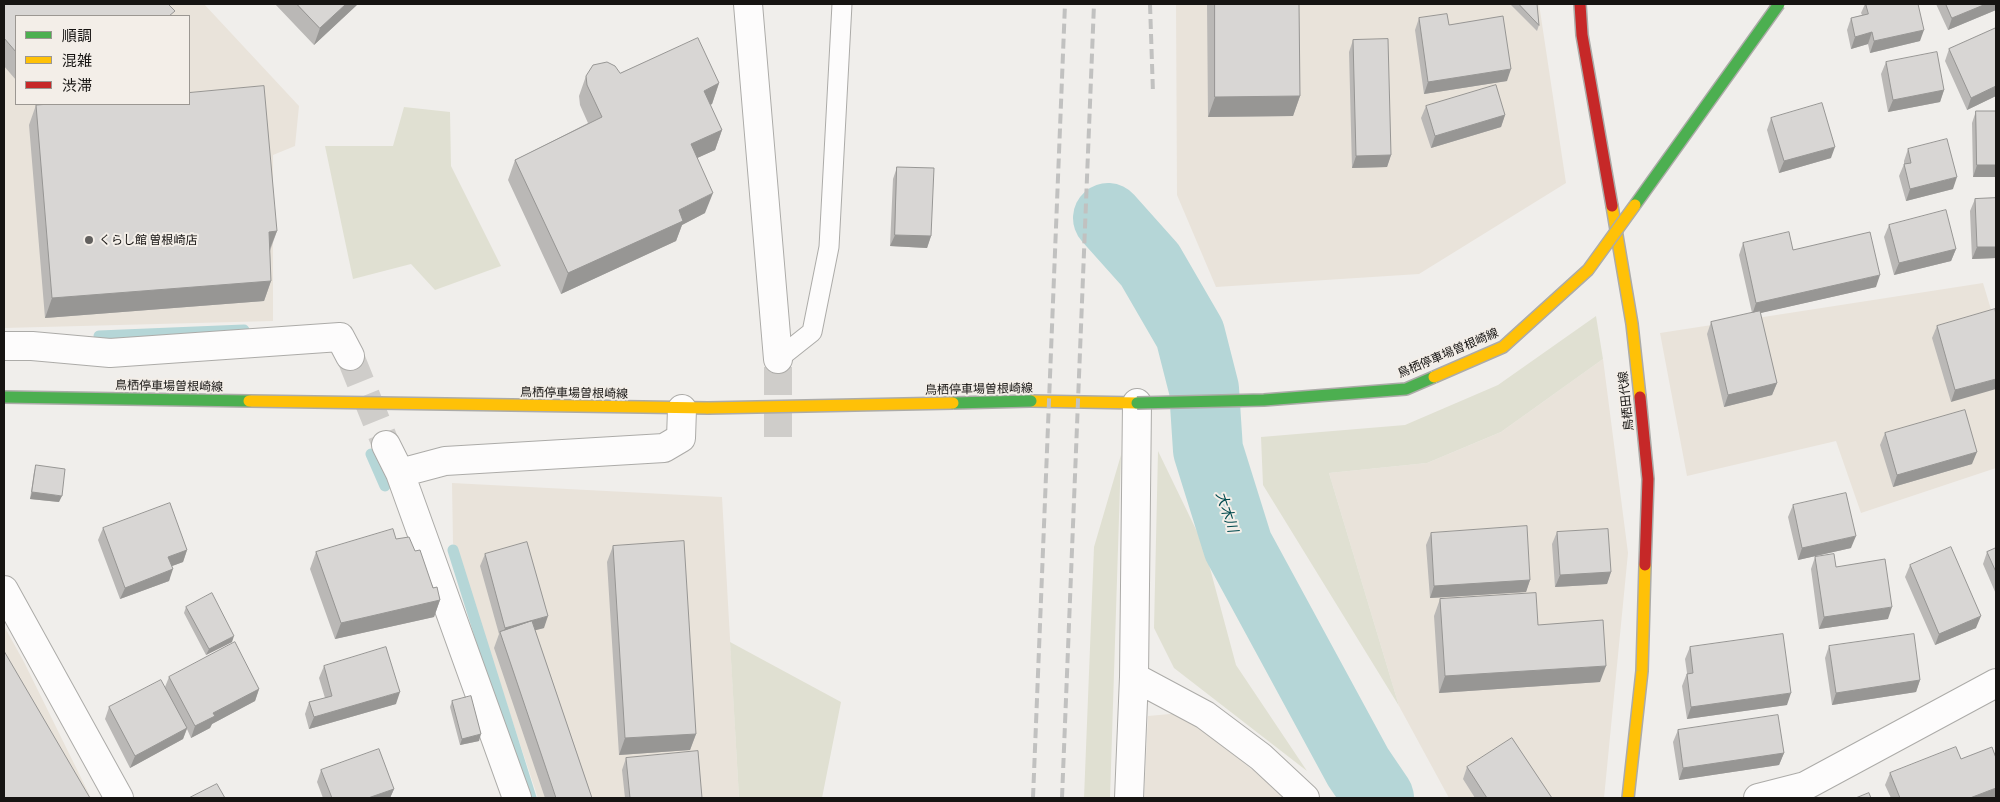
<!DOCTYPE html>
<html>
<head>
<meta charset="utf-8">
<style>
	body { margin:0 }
	#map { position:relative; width:2000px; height:802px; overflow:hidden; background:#f0eeeb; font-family:Barlow,"Noto Sans JP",sans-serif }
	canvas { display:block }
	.frame { position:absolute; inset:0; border:5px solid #161412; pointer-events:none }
	.legend { position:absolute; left:15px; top:15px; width:175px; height:90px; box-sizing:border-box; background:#f3eee8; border:1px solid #9b9792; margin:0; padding:6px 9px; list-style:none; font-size:15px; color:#161412 }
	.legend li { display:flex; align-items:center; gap:10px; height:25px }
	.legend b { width:25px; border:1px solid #9b9792 }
</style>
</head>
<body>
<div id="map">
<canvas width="2000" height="802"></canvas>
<div class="frame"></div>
<ul class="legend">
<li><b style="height:6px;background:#4caf50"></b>順調</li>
<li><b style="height:6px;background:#ffc107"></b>混雑</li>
<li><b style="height:6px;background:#c62828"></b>渋滞</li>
</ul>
</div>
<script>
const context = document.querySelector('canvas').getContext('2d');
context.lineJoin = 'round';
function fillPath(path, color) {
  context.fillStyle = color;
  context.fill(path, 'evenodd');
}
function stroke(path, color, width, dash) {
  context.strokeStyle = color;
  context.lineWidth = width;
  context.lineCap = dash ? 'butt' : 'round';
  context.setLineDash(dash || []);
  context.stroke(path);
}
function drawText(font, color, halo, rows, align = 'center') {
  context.font = font + ' Barlow,"Noto Sans JP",sans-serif';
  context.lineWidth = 4;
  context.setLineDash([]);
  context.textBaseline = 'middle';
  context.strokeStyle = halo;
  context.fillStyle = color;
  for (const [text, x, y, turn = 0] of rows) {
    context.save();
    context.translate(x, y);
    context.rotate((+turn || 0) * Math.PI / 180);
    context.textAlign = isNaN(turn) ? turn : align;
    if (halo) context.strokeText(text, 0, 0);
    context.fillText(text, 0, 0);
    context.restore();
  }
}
fillPath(new Path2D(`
	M4 4H204L299 106 295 146 273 155V321L4 328ZM16 16H189V104H16Z
	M1176 4H1539L1566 183 1419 274 1216 287 1177 195Z
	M1983 283 1996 326V468L1861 513 1836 441 1687 476 1660 333Z
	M1603 359 1628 553 1604 798H1449L1399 706 1329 473 1427 463 1501 432Z
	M452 483 722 497 739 798H538L453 543Z
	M4 626 24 662 91 798H4Z
	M1181 713 1288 798H1144L1148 716Z`), '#e9e3da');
fillPath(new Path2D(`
	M404 107 450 112 451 166 501 266 435 290 411 264 353 279 325 146H393Z
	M1596 316 1603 359 1501 432 1427 463 1329 473 1399 706 1263 485 1261 437 1405 425 1498 385Z
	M1158 451 1204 546 1236 665 1307 771 1174 668 1154 628Z
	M1121 455 1110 798H1084L1094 547Z
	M730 642 841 702 822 798H739Z`), '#e0e0d2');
stroke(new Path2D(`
	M99 336 244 330
	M371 454 385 486
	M453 550 531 798`), '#b5d6d7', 11);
stroke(new Path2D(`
	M1108 218 1150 265 1190 334 1204 389 1208 450 1238 546 1358 767 1379 798`), '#b5d6d7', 70);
stroke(new Path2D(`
	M350 356 386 445
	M778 437V359`), '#cfcdca', 28, [28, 14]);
const lane = new Path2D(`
	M778 359 812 332 829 247 842 4`);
const street = new Path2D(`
	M748 4 778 359
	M4 346H32L110 353 340 337 350 356
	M386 445 400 473 517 798
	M400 473 445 461 664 448 681 438 682 409
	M4 590 119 798
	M1134 677 1205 715 1261 757 1305 798
	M1129 798 1134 677 1137 403
	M1758 798 1805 786 1996 683`);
const fast = new Path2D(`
	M4 397 249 401`);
const slow = new Path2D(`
	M1612 206 1632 324 1640 397
	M249 401 708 408
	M1031 401 1137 403
	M1628 798 1642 671 1645 565`);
const jam = new Path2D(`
	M1580 4 1582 35 1612 206
	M1640 397 1648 479 1645 565`);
stroke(lane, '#acaba8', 21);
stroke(street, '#acaba8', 30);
stroke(fast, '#acaba8', 14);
stroke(slow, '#acaba8', 14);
stroke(jam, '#acaba8', 14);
stroke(lane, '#fdfcfc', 19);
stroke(street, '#fdfcfc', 28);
stroke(fast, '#4caf50', 11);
stroke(slow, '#ffc107', 11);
stroke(jam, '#c62828', 11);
stroke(new Path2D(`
	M1150 4 1153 93
	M1033 798 1065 4
	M1062 798 1094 4`), '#c1c1c0', 4, [10, 5]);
const fastBridge = new Path2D(`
	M1635 205 1779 4
	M953 403 1031 401
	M1137 403 1264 400 1406 389 1434 377`);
const slowBridge = new Path2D(`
	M1434 377 1503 347 1588 270 1635 205
	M708 408 953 403`);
stroke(fastBridge, '#acaba8', 14, []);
stroke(slowBridge, '#acaba8', 14, []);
stroke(fastBridge, '#4caf50', 11);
stroke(slowBridge, '#ffc107', 11);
fillPath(new Path2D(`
	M4 4 16 16V80L4 66Z
	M275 4H358L314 45Z
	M1207 4H1299L1300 96 1293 116 1208 117Z
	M1510 4H1537L1539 25 1537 31Z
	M1865 4H1918L1920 41 1870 53 1868 44 1851 49 1847 30 1851 18 1862 15 1861 13Z
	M1936 4H1996V10L1948 30Z
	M1419 18 1449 25 1507 81 1424 94 1415 30Z
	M1996 28V96L1967 110 1945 61 1949 49Z
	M1353 40 1391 155 1387 167 1352 168 1349 52Z
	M1886 62 1944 90 1940 102 1888 112 1881 74Z
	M620 73 719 83 712 104 710 105 722 130 715 150 697 158 705 213 682 225 676 241 561 294 508 180 515 160 588 123 580 105 579 96 586 76Z
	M39 104H45H44L277 231 270 251 271 281 264 301 45 318 29 125 36 105H39Z
	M1426 106 1505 115 1501 127 1431 148 1421 118Z
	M1976 111 1996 177H1973L1972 123Z
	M1771 118 1831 158 1779 173 1767 130Z
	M1908 149 1953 189 1906 201 1899 176 1904 164V161Z
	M897 167 931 236 927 248 890 246 893 179Z
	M1996 198V258L1972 259 1970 211 1975 199Z
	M1889 225 1956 249 1951 261 1894 275 1884 237Z
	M1743 243 1793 250 1876 287 1760 313 1777 383 1772 395 1724 407 1707 334 1711 322 1752 313 1739 255Z
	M1996 315 1951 402 1932 338 1937 326Z
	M1885 433 1972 464 1893 487 1880 445Z
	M36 465 59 502 30 499 34 472Z
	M1793 505 1851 548 1798 560 1788 517Z
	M103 528 187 550 183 562 172 566 169 581 120 599 98 540Z
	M1557 532 1611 572 1607 584 1555 587 1552 544Z
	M1431 533 1530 580 1526 592 1430 598 1426 545Z
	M396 539 415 551 440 600 434 617 335 639 310 569 316 552Z
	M613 546 696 734 690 750 619 755 607 562Z
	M1996 548V594L1983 564 1987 552Z
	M485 554 544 628 535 630 592 798H545L494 648 499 634 480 566Z
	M1815 557 1836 567 1888 619 1819 629 1811 569Z
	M1910 565 1976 628 1935 645 1905 577Z
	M1440 599 1538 625 1600 682 1439 693 1434 616Z
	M186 607 232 642 206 655 184 613Z
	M1829 646 1920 680 1916 692 1832 705 1825 658Z
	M1690 647 1787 705 1687 719 1682 686 1687 673 1685 659Z
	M324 666 396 704 309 729 305 714 309 702 325 698 319 678Z
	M169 677 259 689 255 701 212 724 210 728 191 738 187 729 183 739 130 768 105 719 109 707 165 687Z
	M452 701 479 741 460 745 450 707Z
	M1678 730 1784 753 1779 765 1679 780 1673 742Z
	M626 758 702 798H625L622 770Z
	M1961 759 1996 798H1891L1885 785 1890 773Z
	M1467 767 1552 798H1475L1463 779Z
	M321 770 394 789 390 798H323L317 782Z`), '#bab8b6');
fillPath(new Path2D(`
	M346 4H358L314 45 320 28Z
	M1986 4H1996V10L1948 30 1952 18Z
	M1924 30 1920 41 1870 53 1874 41Z
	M1872 32 1868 44 1851 49 1855 37Z
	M1511 69 1507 81 1424 94 1428 82Z
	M719 83 712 104 696 111 704 91Z
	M1996 86V96L1967 110 1971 98Z
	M1944 90 1940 102 1888 112 1893 100Z
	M1300 96 1293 116 1208 117 1215 97Z
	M1505 115 1501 127 1431 148 1435 136Z
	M722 130 715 150 684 164 691 144Z
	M1835 147 1831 158 1779 173 1784 161Z
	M1391 155 1387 167 1352 168 1356 156Z
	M1977 165H1996V177H1973Z
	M1957 177 1953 189 1906 201 1910 189Z
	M713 193 705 213 682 225 676 241 561 294 568 273 679 210Z
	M277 231 269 251V232Z
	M895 235 931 236 927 248 890 246Z
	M1977 247H1996V258L1972 259Z
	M1956 249 1951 261 1894 275 1899 263Z
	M1880 275 1876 287 1752 315 1756 303Z
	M271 281 264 301 45 318 52 298Z
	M1996 379V389L1951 402 1955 390Z
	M1777 383 1772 395 1724 407 1728 395Z
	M1977 452 1972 464 1893 487 1897 475Z
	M32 492 62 496 59 502 30 499Z
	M1856 536 1851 548 1798 560 1802 548Z
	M187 550 183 562 164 569 168 557Z
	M173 569 169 581 120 599 125 588Z
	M1611 572 1607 584 1555 587 1560 575Z
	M1530 580 1526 592 1430 598 1434 586Z
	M440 600 434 617 335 639 341 623Z
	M1892 607 1888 619 1819 629 1824 617Z
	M548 616 544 628 502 639V637L505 628Z
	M1981 616 1976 628 1935 645 1939 634Z
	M234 636 232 642 206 655 209 649Z
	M1606 666 1600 682 1439 693 1445 676Z
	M1920 680 1916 692 1832 705 1836 693Z
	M259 689 255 701 212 724 210 728 191 738 195 726 213 713Z
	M400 692 396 704 309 729 314 717Z
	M1791 693 1787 705 1687 719 1691 707Z
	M187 728 183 739 130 768 135 756Z
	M481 734 479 741 460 745 462 739Z
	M696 734 690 750 619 755 625 738Z
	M1784 753 1779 765 1679 780 1683 768Z
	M1996 788V798H1970Z
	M394 789 390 798H368Z`), '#979694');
const building = new Path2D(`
	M4 4H168L175 11 169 16H16V52L4 38Z
	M297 4H346L320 28Z
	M1215 4H1299L1300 96 1215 97Z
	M1519 4H1537L1539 25Z
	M1866 4H1918L1924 30 1874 41 1872 32 1855 37 1851 18 1868 14Z
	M1946 4H1986L1952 18Z
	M1447 14 1449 25 1503 16 1511 69 1428 82 1419 18Z
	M1996 28V86L1971 98 1949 49Z
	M698 38 719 83 704 91 722 130 691 144 713 193 679 210 683 221 568 273 515 160 602 117 587 85 586 76 593 65 607 62 615 66 620 73Z
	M1388 39 1391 155 1356 156 1353 40Z
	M1937 52 1944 90 1893 100 1886 62Z
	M1496 85 1505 115 1435 136 1426 106Z
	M264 86 277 231 269 232 271 281 52 298 36 105 50 104H189V93Z
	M1822 103 1835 147 1784 161 1771 118Z
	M1976 111H1996V165H1977Z
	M1947 139 1957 177 1910 189 1904 164 1911 163 1908 149Z
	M897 167 934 168 931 236 895 235Z
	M1996 198V247H1977L1975 199Z
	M1946 210 1956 249 1899 263 1889 225Z
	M1789 232 1793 250 1870 232 1880 275 1756 303 1743 243Z
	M1995 309 1996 315V379L1955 390 1937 326Z
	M1760 311 1777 383 1728 395 1711 322Z
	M1965 410 1977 452 1897 475 1885 433Z
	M36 465 65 469 62 496 32 492Z
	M1846 493 1856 536 1802 548 1793 505Z
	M170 503 187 550 168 557 173 569 125 588 103 528Z
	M1527 526 1530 580 1434 586 1431 533Z
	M393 529 396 539 409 537 415 551 420 550 433 588 437 587 440 600 341 623 316 552Z
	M1608 529 1611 572 1560 575 1557 532Z
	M684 541 696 734 625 738 613 546Z
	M527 542 548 616 505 628 485 554Z
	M1951 547 1981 616 1939 634 1910 565Z
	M1996 548V572L1987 552Z
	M1834 554 1836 567 1885 559 1892 607 1824 617 1815 557Z
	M212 593 234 636 209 649 186 607Z
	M1536 593 1538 625 1603 620 1606 666 1445 676 1440 599Z
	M532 621 592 798H556L500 632Z
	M1783 634 1791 693 1691 707 1687 674 1693 673 1690 647Z
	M1914 634 1920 680 1836 693 1829 646Z
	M235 642 259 689 213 713 215 716 195 726 169 677Z
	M386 647 400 692 314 717 309 702 332 696 324 666Z
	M4 651 90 798H4Z
	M161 680 187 728 135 756 109 707Z
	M471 696 481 734 462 739 452 701Z
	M1778 715 1784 753 1683 768 1678 730Z
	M1512 738 1552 798H1487L1467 767Z
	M1956 747 1961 759 1992 747 1996 758V788L1970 798H1900L1890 773Z
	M379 749 394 789 368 798H332L321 770Z
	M698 751 702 798H630L626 758Z
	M217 784 225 798H189Z
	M1869 793 1871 798H1856Z`);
fillPath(building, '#d8d6d4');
stroke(building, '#979694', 1);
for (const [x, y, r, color] of [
	[89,240,5,"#62605e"]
]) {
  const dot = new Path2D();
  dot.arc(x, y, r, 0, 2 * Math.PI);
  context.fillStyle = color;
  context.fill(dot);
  stroke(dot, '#f3eee8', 2);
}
drawText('12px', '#161412', '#f3eee8', [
	["くらし館 曽根崎店",99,240]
], 'left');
drawText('12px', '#161412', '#f3eee8', [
	["鳥栖停車場曽根崎線",1448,353,-23],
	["鳥栖停車場曽根崎線",169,386,1],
	["鳥栖停車場曽根崎線",979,389,-1],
	["鳥栖停車場曽根崎線",574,393,1],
	["鳥栖田代線",1626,401,-96]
]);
drawText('italic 14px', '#004a4e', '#f3eee8', [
	["大木川",1227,512,72]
]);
</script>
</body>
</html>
